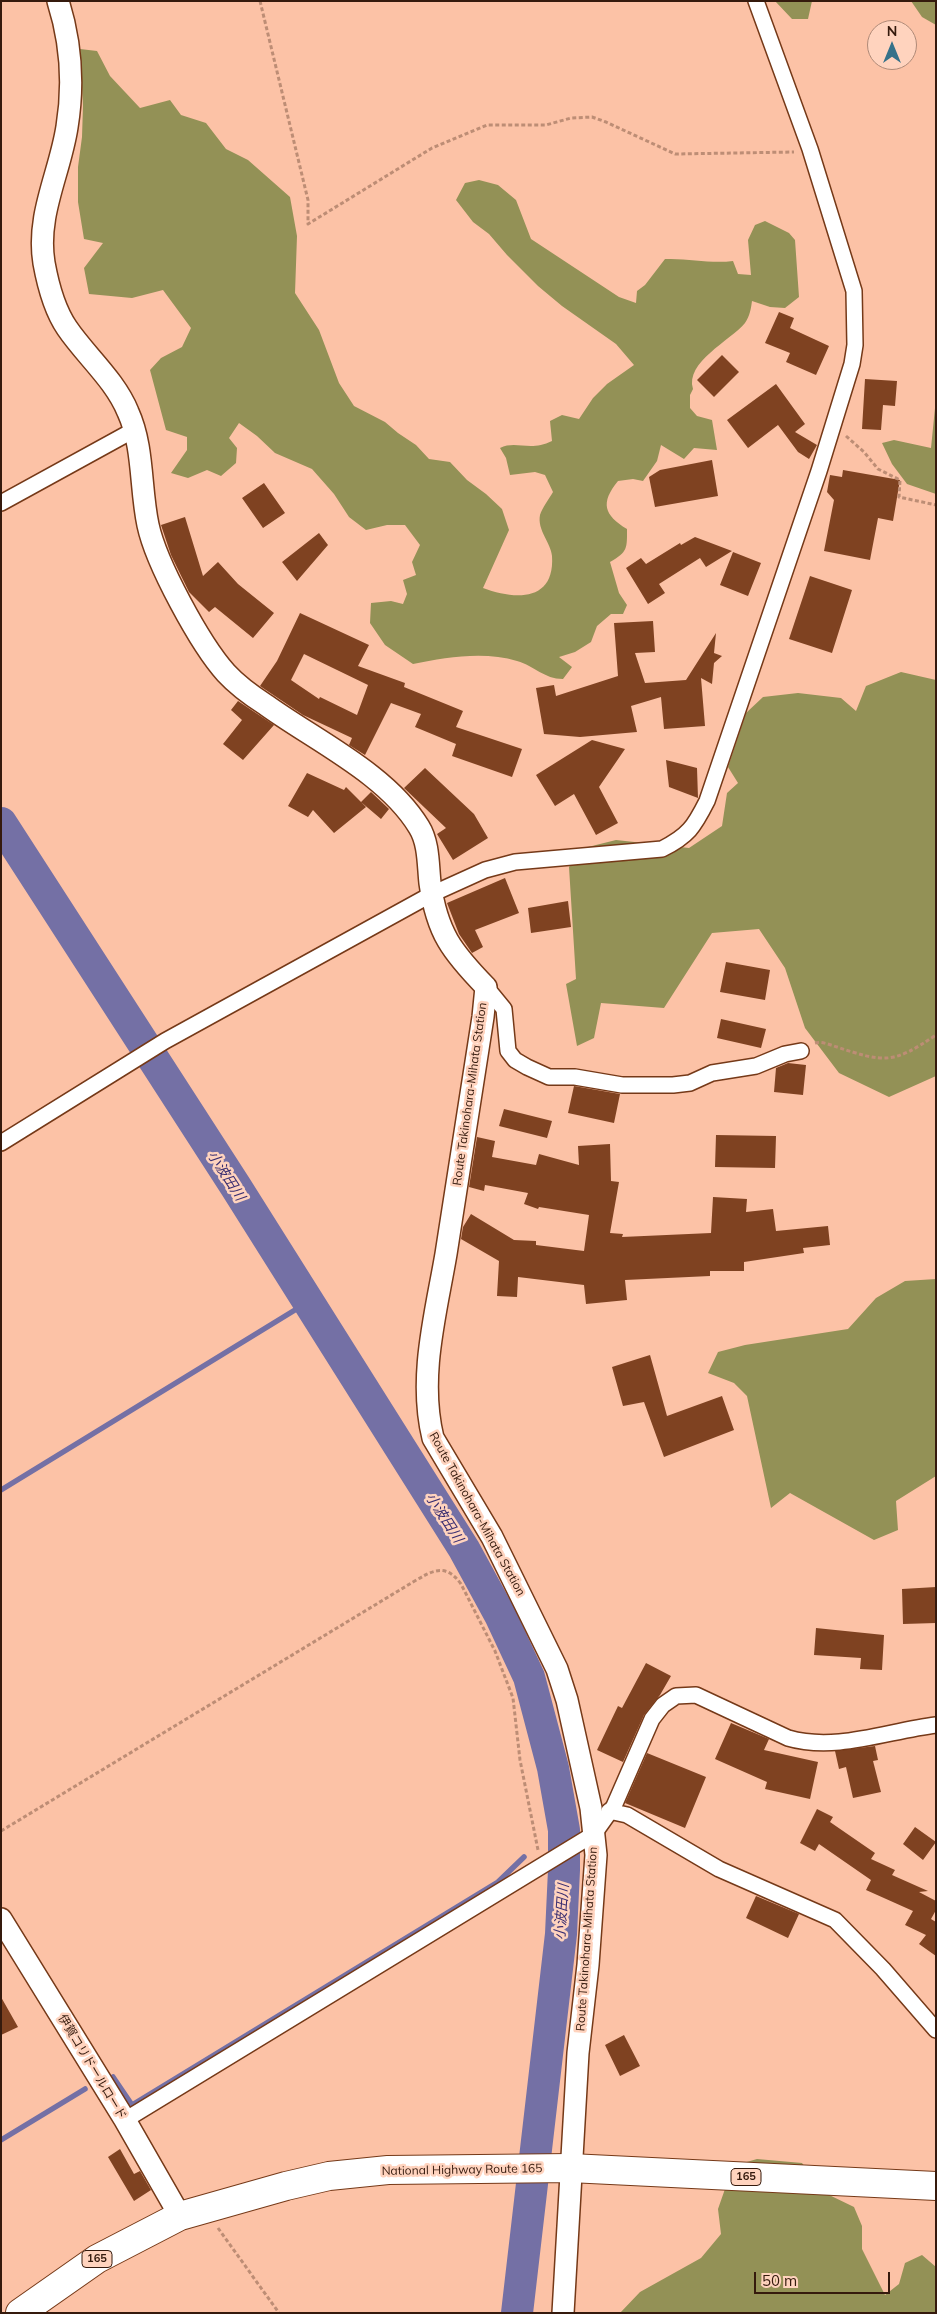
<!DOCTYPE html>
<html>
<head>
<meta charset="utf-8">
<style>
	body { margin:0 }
	#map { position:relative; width:937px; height:2314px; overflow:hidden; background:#fcc2a6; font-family:Mulish,sans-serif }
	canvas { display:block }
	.frame { position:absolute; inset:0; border:2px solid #351a0d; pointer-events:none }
	.north { position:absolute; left:867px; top:20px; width:50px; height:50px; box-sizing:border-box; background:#ffd3be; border:1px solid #ae8977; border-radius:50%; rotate:0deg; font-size:14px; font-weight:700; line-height:20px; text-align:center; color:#351a0d }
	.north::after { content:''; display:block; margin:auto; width:18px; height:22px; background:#367189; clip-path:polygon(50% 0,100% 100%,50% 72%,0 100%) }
	.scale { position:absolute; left:754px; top:2272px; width:136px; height:22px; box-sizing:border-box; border:2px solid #351a0d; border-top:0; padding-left:6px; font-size:15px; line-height:18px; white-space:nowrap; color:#351a0d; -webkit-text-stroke:4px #ffd3be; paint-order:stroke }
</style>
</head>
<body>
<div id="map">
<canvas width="937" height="2314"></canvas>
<div class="frame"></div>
<div class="north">N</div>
<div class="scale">50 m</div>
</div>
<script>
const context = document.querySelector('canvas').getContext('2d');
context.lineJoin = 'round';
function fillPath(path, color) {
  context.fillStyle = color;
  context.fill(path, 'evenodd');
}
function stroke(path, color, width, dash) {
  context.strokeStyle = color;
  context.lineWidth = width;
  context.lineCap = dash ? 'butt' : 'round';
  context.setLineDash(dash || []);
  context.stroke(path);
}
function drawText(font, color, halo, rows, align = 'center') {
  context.font = font + ' Mulish,"Noto Sans JP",sans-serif';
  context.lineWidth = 5;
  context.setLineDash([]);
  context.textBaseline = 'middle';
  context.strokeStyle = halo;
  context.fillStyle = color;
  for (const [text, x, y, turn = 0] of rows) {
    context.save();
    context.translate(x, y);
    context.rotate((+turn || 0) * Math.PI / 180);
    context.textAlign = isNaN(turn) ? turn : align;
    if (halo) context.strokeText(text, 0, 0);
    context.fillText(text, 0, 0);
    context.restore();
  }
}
fillPath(new Path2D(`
	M775 1H812L808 19H792Z
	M911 1H936V25L922 17Z
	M80 49 97 51 110 76 140 108 170 100 181 115 206 123 226 149 248 160 290 197 297 236 295 293 319 330 339 383 354 406 385 422 398 433 416 445 429 459 450 462 467 480 486 494 502 509 509 530 483 588C515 600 555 602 552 556 551 543 537 530 540 515 542 508 549 499 553 492L545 475 535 472 510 475 506 458 500 448C516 440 530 452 552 441L550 421 562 415 579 419 593 398 607 384 634 365 616 344 562 306 538 286 507 255 489 234 473 222 456 200 465 183 479 180 498 185 516 200 531 239 619 297 636 303 637 291 645 285 665 259C689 258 710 264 733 261L738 274 751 275 748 240 755 225 765 221 789 233 795 240 799 297 785 308 770 307 752 301C751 308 750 316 745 323 730 341 685 362 693 389L690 395V408L697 416 712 420 717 450 694 448 684 459 661 445 657 461 643 481 633 479 618 481C600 503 604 515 627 529 627 548 628 552 610 562L619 593 627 605 623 614H611L597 626 591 642 575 652 559 657 572 667 563 679C544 679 535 666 517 661 485 651 446 657 413 664L385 645 370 623 371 603 391 601 403 604 407 594 403 580 416 575 412 562 420 545 405 525H387L366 530 349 517 334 494 312 469 275 453 257 436 239 423 229 438 237 448 236 463 221 476 207 470 188 478 171 473 187 450V437L166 430 150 370 161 358 182 347 191 328 163 290 132 298 89 294 84 268 103 243 84 239 78 202V167L82 137 83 106Z
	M936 398V494L907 484 892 464 882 443 894 440 931 448Z
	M901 672 936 680V1076L889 1097 839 1073 805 1028 785 968 759 929 712 933 664 1008 601 1003 594 1038 577 1046 566 984 576 979 569 867 584 848 616 840 689 848 722 826 727 793 738 783 728 767 746 713 763 697 798 693 841 698 856 711 866 686Z
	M936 1279V1476L896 1501 898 1530 874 1540 790 1493 771 1508 747 1396 734 1383 708 1373 718 1352 745 1345 848 1329 876 1298 905 1281Z
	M757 2159 802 2163 823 2192 854 2207 862 2226V2249L885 2295 899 2284 905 2263 922 2255 936 2267V2313H620L640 2292 701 2258 721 2234 718 2209 733 2166Z`), '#939156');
stroke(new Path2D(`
	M1 1490 308 1302
	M113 2077 132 2105 498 1882 524 1857
	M1 2140 85 2089`), '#7470a5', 5.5);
stroke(new Path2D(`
	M1 823 236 1187 464 1549 500 1615 529 1677 553 1768 564 1830V1870L561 1934 517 2313`), '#7470a5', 32);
fillPath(new Path2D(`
	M779 312 794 318 790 328 829 346 816 375 786 362 790 353 765 343Z
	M722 355 739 372 714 397 697 380Z
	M865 379 897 381 895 406 883 405 881 430 862 429Z
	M776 384 805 424 795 432 817 445 809 459 798 452 778 425 748 448 727 420Z
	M712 460 718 496 655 507 649 477 660 470Z
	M843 470 900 480 893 521 878 518 870 560 824 551 834 500 827 492 830 475 842 477Z
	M264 483 285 513 263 528 242 498Z
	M185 517 203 576 218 562 238 584 274 613 253 638 215 607 209 612 189 592 171 555 161 525Z
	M319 533 328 545 297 581 282 562Z
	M695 537 732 551 706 567 700 558 659 584 665 593 648 604 626 568 641 558 646 564 680 543 681 545Z
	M733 552 761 563 748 596 720 585Z
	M810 576 852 590 832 653 789 639Z
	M300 613 369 645 358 666 405 683 404 687 463 711 456 727 522 749 512 777 452 756 456 744 415 727 421 714 391 703 365 755 349 745 352 738 303 715 260 686 277 661ZM304 654 368 685 357 715 320 697 319 699 291 680Z
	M653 621 655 652 635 653 645 683 686 680 716 633 714 653 722 656 714 663 712 684 701 678 705 726 664 729 661 697 631 706 637 732 580 737 544 734 536 688 554 685 556 696 618 676 614 623Z
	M238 701 274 725 243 760 223 744 242 720 231 710Z
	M592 740 625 749 599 787 618 823 596 835 574 794 555 806 536 775Z
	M666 760 697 768 698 798 669 787Z
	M425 768 474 814 488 838 453 860 437 834 446 828 404 788Z
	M307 773 344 790 346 787 366 807 334 833 313 810 308 817 288 806Z
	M371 792 389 809 381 819 361 802Z
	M505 878 519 913 475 930 483 947 472 953 459 934 447 903Z
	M568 901 571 927 531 933 528 908Z
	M726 962 770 970 765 1000 720 992Z
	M721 1019 766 1029 761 1048 717 1038Z
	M788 1063 806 1065 803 1095 774 1092 776 1068Z
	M574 1086 620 1094 614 1123 568 1113Z
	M504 1109 552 1121 547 1138 499 1126Z
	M716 1135 776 1136 775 1168 715 1167Z
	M477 1137 495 1141 492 1157 536 1165 539 1154 579 1165 578 1146 610 1144 611 1181 619 1182 610 1233 623 1234 622 1237 711 1233 713 1197 747 1199 746 1212 773 1209 776 1231 828 1226 830 1245 803 1248 804 1253 744 1262V1271H710V1276L625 1280 627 1300 586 1304 584 1285 518 1277 517 1297 497 1296 499 1261 461 1239 463 1227 471 1214 514 1240 536 1241V1245L584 1251 589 1215 539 1207 538 1209 524 1204 528 1193 485 1185 484 1191 469 1187Z
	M650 1355 667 1416 722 1396 734 1430 664 1457 644 1402 623 1406 612 1367Z
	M936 1587V1623L903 1624 902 1589Z
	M816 1628 884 1635 882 1670 860 1669 861 1658 814 1655Z
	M646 1663 671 1676 660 1695 644 1715 623 1762 597 1750 618 1706 622 1708Z
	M731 1723 769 1739 764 1750 818 1762 810 1799 765 1789 767 1782 715 1759Z
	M875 1746 878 1760 873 1761 881 1792 853 1798 846 1767 839 1769 835 1751Z
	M647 1753 706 1777 685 1828 625 1803Z
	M817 1809 833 1817 830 1822 875 1853 871 1859 895 1870 892 1875 928 1891 919 1892 936 1901V1910L931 1919 936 1922V1956L919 1944 926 1935 905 1925 913 1911 866 1890 871 1880 819 1844 815 1851 800 1843Z
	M915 1827 936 1842 923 1860 903 1844Z
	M756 1896 799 1914 788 1938 746 1918Z
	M1 1997 18 2027 1 2035Z
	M624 2035 640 2066 620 2076 605 2045Z
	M120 2149 134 2174 140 2171 151 2190 134 2201 108 2157Z`), '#7f4221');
const street = new Path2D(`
	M1 503 134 430
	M486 987 504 1009 508 1051 515 1060 527 1067 549 1077H575L622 1085H673L690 1083 712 1073 756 1066 785 1054 801 1051
	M1 1143 165 1041 432 894 485 870 515 862 662 849C688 836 694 827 707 801L819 471 852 364 855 345 854 291 810 149 756 1
	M609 1811 627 1815 719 1869 835 1920 883 1969 936 2030
	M125 2120 594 1834 614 1806 652 1719 663 1705 676 1696 696 1695 788 1738C836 1752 887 1731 936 1725`);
const secondary = new Path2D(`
	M58 1C71 42 74 84 67 127 60 173 36 215 44 263 48 285 54 309 67 328 86 356 115 380 128 412 144 447 140 488 148 525 156 563 200 644 226 673 237 685 252 696 266 705 316 741 387 774 419 827 429 843 428 865 430 883 437 933 452 952 486 987L483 1017C471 1096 458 1175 446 1254 436 1313 418 1377 433 1438L492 1537 557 1669 567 1700 591 1808 596 1855 588 1965 578 2053 563 2313
	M1 1919 125 2120 180 2216`);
const highway = new Path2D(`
	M20 2313 97 2259 180 2216 286 2186 329 2176 388 2170 570 2168 936 2186`);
stroke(street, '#753918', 18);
stroke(secondary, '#753918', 24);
stroke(highway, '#753918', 30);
stroke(new Path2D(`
	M260 1 308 200V224L432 148 487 125H546L571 118 592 117 606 122 675 154 794 152
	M846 436 864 452 878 469 900 480 899 497 936 505
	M815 1043C822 1041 830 1045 837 1047 885 1063 893 1064 936 1035
	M1 1831 413 1582C432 1571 445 1562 461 1584L495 1651 513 1698 520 1760 538 1850
	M218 2228 279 2313`), '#bd8d75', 3, [4, 2.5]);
stroke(street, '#fff', 15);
stroke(secondary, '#fff', 21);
stroke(highway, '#fff', 28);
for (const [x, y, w] of [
	[746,2177,30],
	[97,2259,30]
]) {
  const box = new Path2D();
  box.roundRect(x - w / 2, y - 8.5, w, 17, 4);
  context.fillStyle = '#ffd3be';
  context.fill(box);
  stroke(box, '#351a0d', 1);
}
drawText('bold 11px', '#351a0d', null, [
	["165",746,2177],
	["165",97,2259]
]);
drawText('12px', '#351a0d', '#ffd3be', [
	["Route Takinohara-Mihata Station",470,1094,-82],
	["Route Takinohara-Mihata Station",477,1514,61],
	["Route Takinohara-Mihata Station",587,1939,-86],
	["伊賀コリドールロード",92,2067,59],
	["National Highway Route 165",462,2170,-1]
]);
drawText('italic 14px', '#392d70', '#ffd3be', [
	["小波田川",226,1176,57],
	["小波田川",444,1518,57],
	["小波田川",562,1912,-86]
]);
</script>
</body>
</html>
